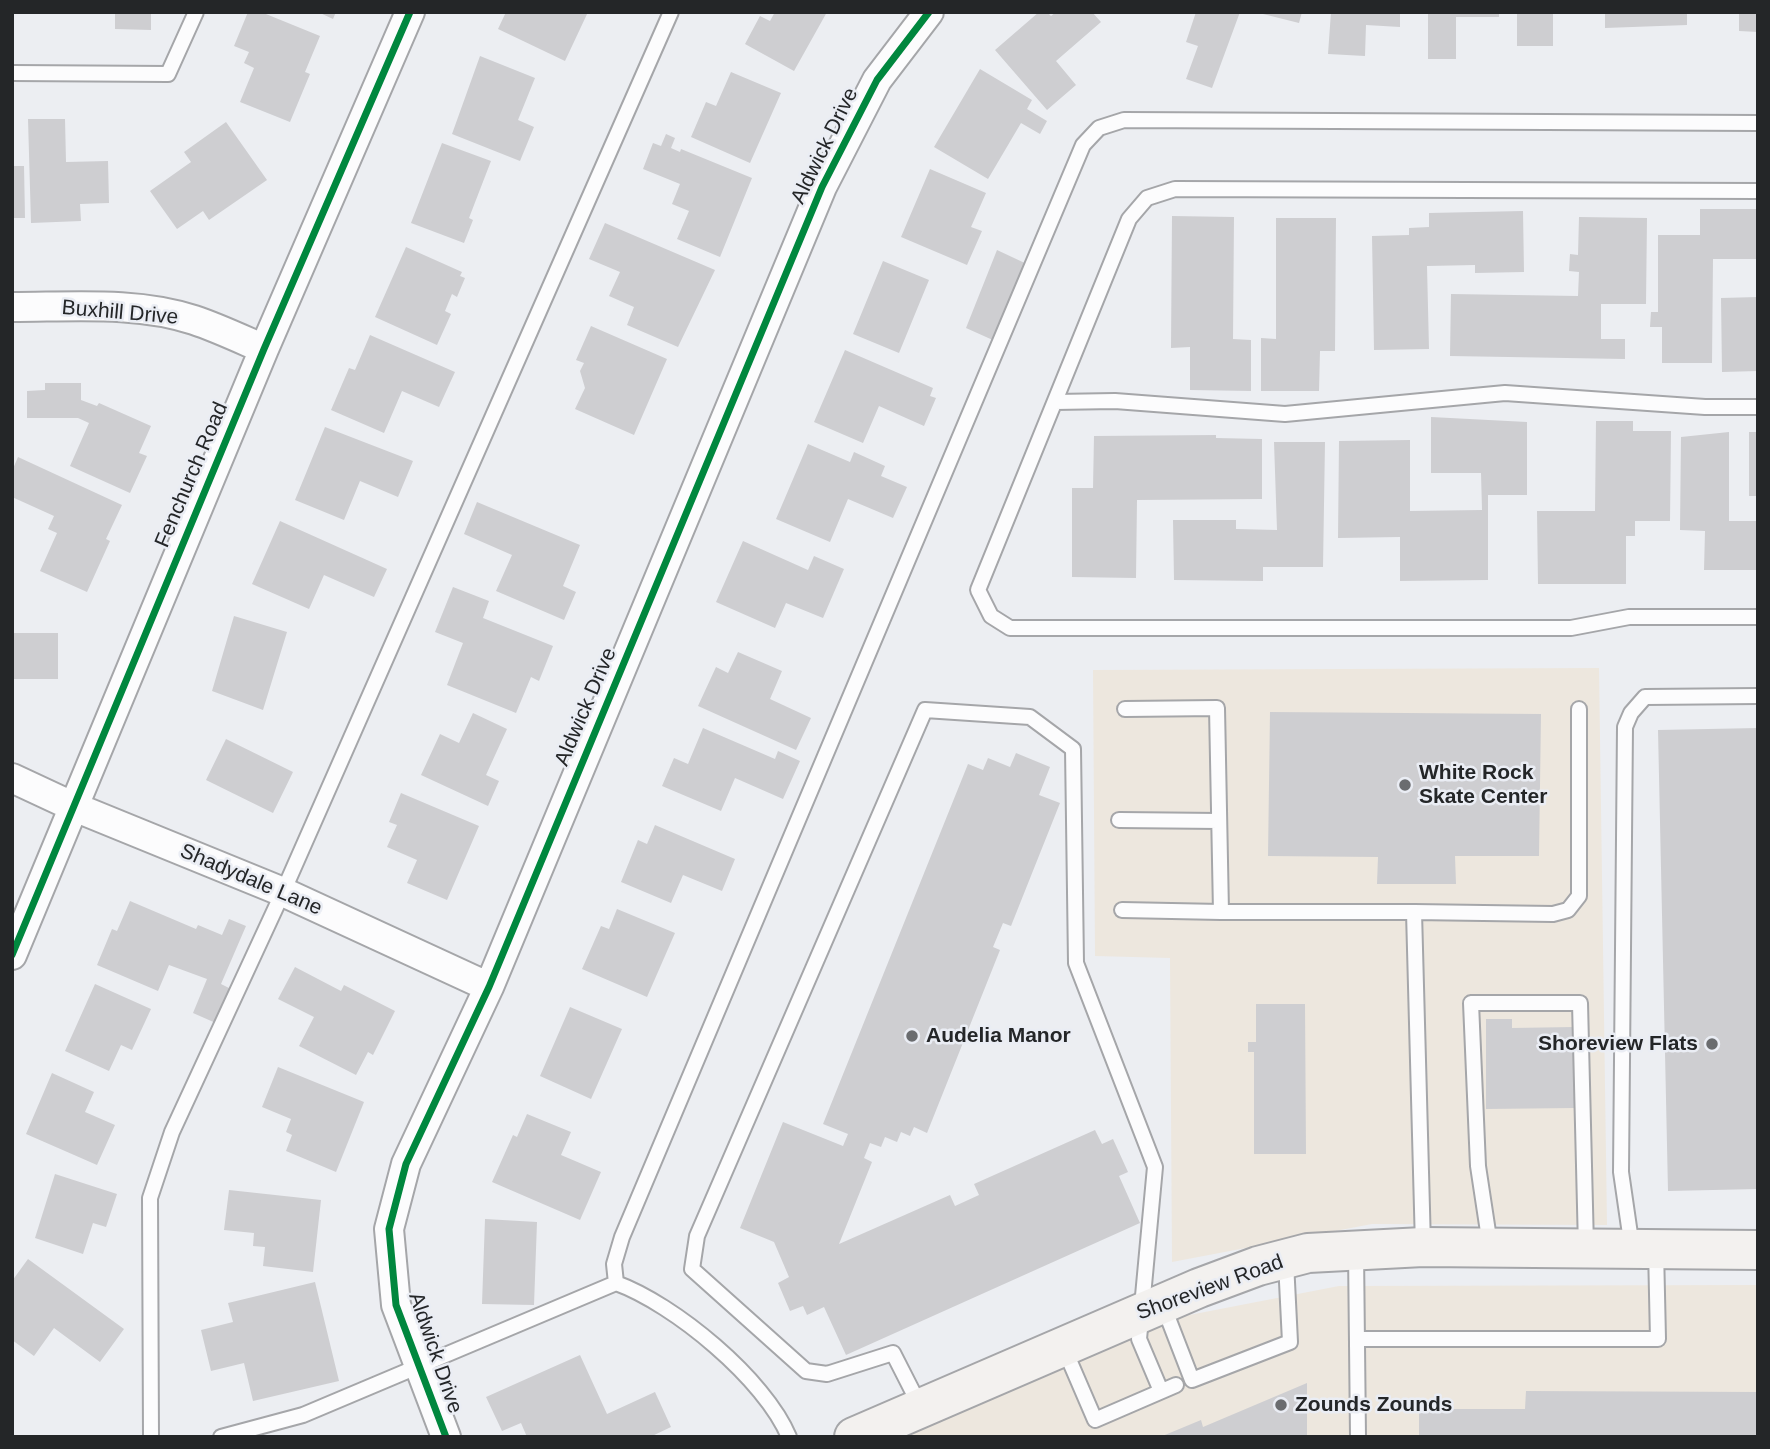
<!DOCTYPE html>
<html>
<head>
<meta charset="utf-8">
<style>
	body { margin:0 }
	#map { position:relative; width:1770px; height:1449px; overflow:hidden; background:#eceef2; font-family:Arial,sans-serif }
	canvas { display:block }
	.frame { position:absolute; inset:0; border:14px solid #242628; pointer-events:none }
</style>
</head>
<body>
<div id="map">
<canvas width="1770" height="1449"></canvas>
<div class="frame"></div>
</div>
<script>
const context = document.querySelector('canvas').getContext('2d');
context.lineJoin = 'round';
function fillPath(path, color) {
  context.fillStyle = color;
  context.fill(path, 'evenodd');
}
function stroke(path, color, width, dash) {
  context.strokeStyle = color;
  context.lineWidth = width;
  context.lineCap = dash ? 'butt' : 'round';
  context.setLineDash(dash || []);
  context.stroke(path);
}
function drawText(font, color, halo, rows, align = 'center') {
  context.font = font + ' Arial,sans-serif';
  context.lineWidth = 5;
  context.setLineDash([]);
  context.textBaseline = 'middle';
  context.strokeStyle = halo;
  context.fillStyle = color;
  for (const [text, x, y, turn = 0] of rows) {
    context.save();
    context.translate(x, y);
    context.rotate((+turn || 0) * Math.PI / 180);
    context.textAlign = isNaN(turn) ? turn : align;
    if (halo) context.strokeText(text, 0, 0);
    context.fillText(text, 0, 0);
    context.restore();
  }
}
fillPath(new Path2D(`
	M1599 668 1607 1225 1372 1224 1172 1262 1170 958 1095 956 1093 670Z
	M1758 1285V1437H890L1179 1317 1339 1286Z`), '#ede7de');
fillPath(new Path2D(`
	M115 12H151V30L115 29Z
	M248 12H261L320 36 305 72 310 74 290 122 240 102 254 68 244 63 249 52 234 46Z
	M318 12H336L333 19Z
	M506 12H588L565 61 498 29Z
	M775 12H827L794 71 745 44 760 16 770 21Z
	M1039 12H1047L1051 16 1056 12H1092L1101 22 1056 61 1076 85 1047 110 995 50Z
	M1196 12H1240L1212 88 1186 79 1198 46 1186 42Z
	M1255 12H1302L1299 23Z
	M1331 12H1400V27L1366 25 1365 56 1328 54Z
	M1428 12H1499V17H1456V59H1428Z
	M1517 12H1553V46H1517Z
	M1605 12H1687V25L1605 28Z
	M1739 12H1758V32L1739 31Z
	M480 56 535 78 518 120 534 127 520 161 452 134Z
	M980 69 1032 100 1027 109 1047 121 1040 134 1021 123 988 179 934 147Z
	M731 72 781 93 750 163 691 137 706 102 716 106Z
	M28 119H65L66 162 108 161 109 203 80 204 81 221 31 223Z
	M226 122 267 180 209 220 203 211 177 229 150 191 191 162 184 152Z
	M666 134 675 138 671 148 680 152 681 149 752 178 720 257 677 239 689 211 672 204 680 184 643 169 653 143 661 146Z
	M442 143 491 161 469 218 473 220 464 243 411 223Z
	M12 166H24L25 218H12Z
	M930 169 986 193 971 227 982 231 967 265 901 237Z
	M1700 209H1758V259H1713L1712 363H1662V327H1650L1651 312H1658V235H1700Z
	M1523 211 1524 272 1475 273V265L1427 266 1429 349 1374 350 1372 236 1409 235V228L1429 227V213Z
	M1172 216 1234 217 1233 339 1251 340V391L1190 390V347L1171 348Z
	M1579 217 1647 218 1646 304H1601V339H1625V359L1450 356 1451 294 1578 296 1579 272 1569 271 1570 254 1578 255Z
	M1276 218H1336L1335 351H1320L1319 391H1261V338L1276 339Z
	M605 223 715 270 678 347 627 325 634 307 609 296 620 272 589 259Z
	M406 247 462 272 460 276 465 278 457 297 452 294 445 311 451 314 437 345 375 317Z
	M997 250 1029 265 995 341 966 328Z
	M883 261 929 280 899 353 853 334Z
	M1758 297V371L1722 372 1721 298Z
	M591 326 667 359 634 435 575 409 585 388 580 371 584 363 576 360Z
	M370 335 455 372 439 407 402 391 384 433 331 410 349 368 355 370Z
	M845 350 933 388 930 396 936 398 924 426 879 406 863 443 814 422Z
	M45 383H81V400L97 406 99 403 151 426 139 453 147 456 130 493 70 466 89 423 78 418H27V391L45 390Z
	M1431 417 1527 422V495H1488V580L1400 581V537L1338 538 1339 441 1410 440V511L1482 510 1481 473H1431Z
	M1596 421H1633V431H1671L1670 521H1635V536H1626V584H1538L1537 511H1595Z
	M325 427 413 461 398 497 360 481 344 520 295 500Z
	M1729 432V521H1758V570H1704L1705 531 1680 530 1681 437Z
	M1749 432H1758V496H1749Z
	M1216 435V438L1262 439V499L1137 500 1136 578 1072 577V488H1093L1094 436Z
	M1274 442H1325L1323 567H1263V581L1174 580 1173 520H1236V529L1277 530Z
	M808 444 850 462 854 452 885 466 881 476 907 487 893 518 848 499 830 542 776 519Z
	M18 457 122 505 106 539 110 541 87 592 40 571 57 533 48 529 54 516 12 497V471Z
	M477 502 580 545 563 586 576 592 564 620 496 591 512 555 464 534Z
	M280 521 387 569 374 597 324 575 309 609 252 584Z
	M743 541 808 570 814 556 844 569 823 618 786 603 775 628 716 602Z
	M453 587 489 601 483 618 553 646 539 681 531 677 516 713 447 685 463 643 435 632Z
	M234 616 287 632 263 710 212 691Z
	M12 633H58V679H12Z
	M738 652 782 671 770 699 811 718 796 750 698 706 716 667 728 673Z
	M1270 712 1541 714 1539 856H1455L1456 884H1377L1378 857 1268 856Z
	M473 713 507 729 486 775 499 781 488 806 421 775 440 734 459 743Z
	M703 728 775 759 778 751 800 761 783 799 735 778 721 811 662 786 674 758 688 764Z
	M1758 728V1189L1668 1191 1658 730Z
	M226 739 293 772 273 813 206 780Z
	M1016 753 1050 767 1039 795 1060 803 1011 926 1003 923 993 947 1000 950 927 1133 914 1127 910 1136 901 1132 897 1142 885 1137 881 1147 870 1143 864 1158 872 1162 839 1244 950 1195 955 1206 979 1195 974 1184 1095 1130 1102 1144 1113 1139 1128 1172 1119 1176 1140 1223 846 1355 824 1307 807 1315 803 1306 790 1311 778 1283 789 1277 774 1242 740 1228 783 1122 843 1146 848 1134 823 1124 968 764 983 770 988 758 1010 767Z
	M401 793 479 826 447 900 407 883 417 860 387 847 397 825 389 822Z
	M655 825 735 859 722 891 683 875 671 903 621 882 638 840 647 844Z
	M130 901 196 929 198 925 222 935 229 919 246 926 221 984 233 990 218 1024 193 1013 207 979 169 965 158 991 97 965 112 929 117 931Z
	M617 909 675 933 647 997 582 969 601 926 609 929Z
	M295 967 341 991 344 985 395 1011 373 1055 368 1052 356 1075 299 1046 314 1017 278 999Z
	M95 984 151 1009 132 1050 121 1045 109 1071 65 1051Z
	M1256 1004H1305L1306 1154H1254V1052H1248V1042H1256Z
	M570 1007 622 1029 591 1099 540 1076Z
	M1486 1019H1512V1028L1574 1027V1108L1486 1109Z
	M278 1067 364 1102 336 1172 286 1151 292 1135 286 1132 291 1119 262 1107Z
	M52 1073 94 1092 85 1112 115 1125 97 1165 26 1134Z
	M527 1114 571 1132 561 1155 601 1172 580 1220 492 1182 513 1135 517 1137Z
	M55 1174 117 1194 106 1227 93 1223 83 1254 35 1238Z
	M229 1190 321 1200 313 1272 263 1266 265 1247 253 1246 254 1233 224 1230Z
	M485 1219 537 1222 534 1305 482 1304Z
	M28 1259 124 1329 100 1362 54 1328 34 1356 12 1340V1281Z
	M315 1282 339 1381 253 1401 244 1363 211 1371 201 1330 233 1322 228 1303Z
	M580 1355 607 1414 655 1392 671 1427 650 1437H527L521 1423 502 1431 486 1397Z
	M1307 1383V1437H1160L1201 1420 1203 1427Z
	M1526 1391 1758 1392V1437H1419V1409H1525Z`), '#ceced1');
const lane = new Path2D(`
	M12 73 168 74 196 12
	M1758 191 1175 189 1147 198 1129 219 978 590 991 616 1010 628H1571L1629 617H1758
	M1055 402 1115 401 1285 414 1505 393 1705 407H1758
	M1125 709 1217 708 1221 912H1414
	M1119 820 1219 821
	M1122 910 1221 912
	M1490 1245 1478 1166 1471 1003H1580L1586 1247
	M1423 1246 1414 912 1553 914 1568 910 1579 896V709
	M1632 1248 1621 1172 1625 727 1631 713 1645 697 1758 696
	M1356 1251 1358 1437
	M616 1283 614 1264 622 1237 1083 145 1099 128 1124 120 1758 123
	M1163 1305 1192 1380 1290 1342 1286 1262
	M1357 1339H1658L1656 1249
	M1064 1348 1095 1420 1176 1385
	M920 1406 893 1353 827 1374 806 1371 692 1269 697 1236 925 710 1030 717 1073 749 1076 963 1155 1167 1139 1339 1161 1391
	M151 1437 150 1198 172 1132 283 892 671 12
	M221 1437 303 1415 616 1283C674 1304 765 1379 789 1437`);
const street = new Path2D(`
	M12 307C71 307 137 301 194 320 218 328 241 339 264 349
	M12 778 72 806 283 892 489 987
	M12 955 264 349 410 12
	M446 1437 396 1305 389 1229 406 1164 489 987 822 187 877 80 929 12`);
const secondary = new Path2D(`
	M854 1437 1199 1288 1258 1266 1308 1253 1423 1247 1758 1250`);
stroke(lane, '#a5a6a9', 18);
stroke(street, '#a5a6a9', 32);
stroke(secondary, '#a5a6a9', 42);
stroke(lane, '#fcfcfd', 14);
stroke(street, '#fcfcfd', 28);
stroke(secondary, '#f3f1ef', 38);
stroke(new Path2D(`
	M12 955 264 349 410 12
	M446 1437 396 1305 389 1229 406 1164 489 987 822 187 877 80 929 12`), '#00873e', 7);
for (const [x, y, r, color] of [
	[1405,785,7,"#6a6c6f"],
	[912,1036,7,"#6a6c6f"],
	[1712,1044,7,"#6a6c6f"],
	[1281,1405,7,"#6a6c6f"]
]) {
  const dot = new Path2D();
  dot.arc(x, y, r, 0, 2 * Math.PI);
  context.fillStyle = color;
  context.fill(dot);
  stroke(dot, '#eaedf4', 2.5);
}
drawText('21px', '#242628', '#eaedf4', [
	["Aldwick Drive",825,146,-64],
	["Buxhill Drive",120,313,5],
	["Fenchurch Road",192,475,-67],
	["Aldwick Drive",586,707,-67],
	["Shadydale Lane",251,880,23],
	["Shoreview Road",1210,1288,-20],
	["Aldwick Drive",435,1353,71]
]);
drawText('bold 21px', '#242628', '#eaedf4', [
	["White Rock",1419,773],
	["Skate Center",1419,797],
	["Audelia Manor",926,1036],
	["Shoreview Flats",1698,1044,"right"],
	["Zounds Zounds",1295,1405]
], 'left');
</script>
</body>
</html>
